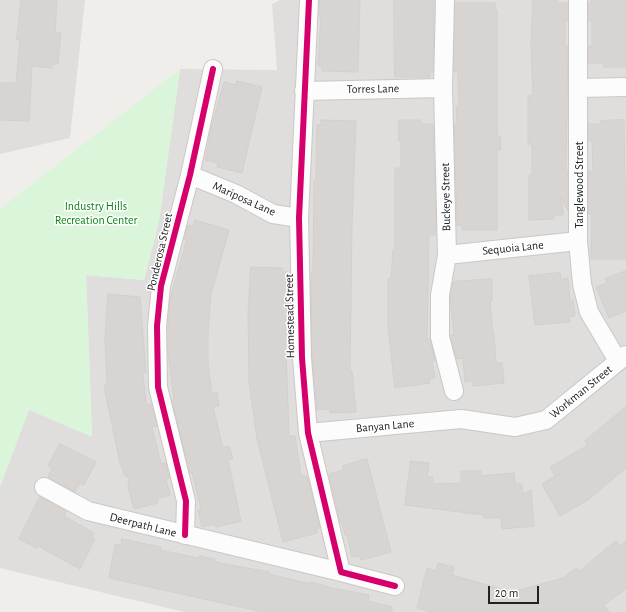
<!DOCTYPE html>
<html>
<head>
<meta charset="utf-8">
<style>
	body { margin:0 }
	#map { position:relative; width:626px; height:612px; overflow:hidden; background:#f0eeeb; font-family:"Alegreya Sans",sans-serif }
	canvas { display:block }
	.scale { position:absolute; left:488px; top:586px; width:51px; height:18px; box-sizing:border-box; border:2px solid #222; border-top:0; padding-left:5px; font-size:12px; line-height:14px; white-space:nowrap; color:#222; -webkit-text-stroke:3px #fff; paint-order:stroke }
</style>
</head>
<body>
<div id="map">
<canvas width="626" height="612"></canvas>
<div class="scale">20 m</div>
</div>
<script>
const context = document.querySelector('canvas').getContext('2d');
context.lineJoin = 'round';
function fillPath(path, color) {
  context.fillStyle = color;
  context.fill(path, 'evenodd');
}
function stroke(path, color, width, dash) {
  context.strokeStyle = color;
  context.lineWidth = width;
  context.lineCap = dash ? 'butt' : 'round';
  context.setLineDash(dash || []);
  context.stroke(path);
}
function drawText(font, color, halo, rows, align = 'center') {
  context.font = font + ' "Alegreya Sans",sans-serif';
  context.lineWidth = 3;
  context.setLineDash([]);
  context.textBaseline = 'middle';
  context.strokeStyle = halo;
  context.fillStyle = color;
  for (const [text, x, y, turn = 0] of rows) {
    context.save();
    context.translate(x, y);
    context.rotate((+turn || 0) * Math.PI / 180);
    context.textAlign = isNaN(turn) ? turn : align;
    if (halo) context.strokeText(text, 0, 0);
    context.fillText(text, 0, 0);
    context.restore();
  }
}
fillPath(new Path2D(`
	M0 0H85L70 138 0 154Z
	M280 0H626V612H184L0 568V487L29 409 92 436 86 275 144 280 159 221 180 69 277 70 272 4Z`), '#dfdedc');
fillPath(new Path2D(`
	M180 69 159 221 144 280 86 275 92 437 29 410 0 487V209Z`), '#daf5da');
const building = new Path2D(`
	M21 0H57L55 33H61L58 64H52V68L32 66 29 121 0 120V83H16L20 40H17Z
	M320 0H360L358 72 322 71V66H318L321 16H320Z
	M533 0H557V3H568V21H565V46H568L566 171H568V211L561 197 563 215H554V219L529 220V175H532V144H528V96H533L531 47Z
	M591 0H626V67H604V63H588V46H592V21H588V3H591Z
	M394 1H434L433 72H430V77H395Z
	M455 3H495V10H497V136H500L501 150H497V230H462V225H457L454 124 457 125 456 106H459L458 72H454Z
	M237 81 262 87 242 173 217 167 218 163 205 160 212 125 224 82 236 85Z
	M321 120 356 121 352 225 350 371H352L356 412 330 413 329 409 317 410 312 357 311 273H313L314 180H316L317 125H321Z
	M399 120H421V124H433L436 225 435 235H429L427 339 430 338 435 361H432L435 378 429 379 430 383 395 388 388 328V279L391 278 393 250H395V168H401V141H399Z
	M624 120 626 259H591L592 214H588V171H593L592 140H588V124H601V121Z
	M195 220 229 230 211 294 208 331V366L212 393 217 392 219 406 213 407 223 448 229 446 233 459 228 460 241 521 216 527 215 524 202 527 198 510 201 509 192 472 190 473 172 400H174L168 352V326L170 299 187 239H184L188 225 193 226Z
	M251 267 282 268V272H290L291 312H286L285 351H286L289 436H295L301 476H307L320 528 316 529 317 533 283 542 257 439 249 381 248 315Z
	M626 271V311L609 318 596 287 607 283 605 279Z
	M560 273 561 279 568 278 570 300H573L575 316 569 317 570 322 535 325 529 276Z
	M492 279V301H490L493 335H494L496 363H502L504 383 473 386V381L465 382 463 358 457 359 450 336 454 335 450 296 453 282Z
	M108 294 140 297 146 373H143L146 404H151L157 426 152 427 161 464 166 463 169 478 166 480 170 495 157 499 158 503 134 509 128 486 129 478 125 476 120 463 104 386 107 383 105 340Z
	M626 407V468L588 500 560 516 542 484 555 476 550 467 588 445 585 441Z
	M60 444 96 462 84 485 80 483 75 492 48 477 52 468 48 466Z
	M367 459 391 552 361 560 360 556 352 557 347 535H345L342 522H340L329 474 344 470 343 466Z
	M411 461 429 463 427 477H433V484L461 483V471H481V476L514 473 515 484H522L523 494 531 490 534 526 502 529 501 518H484V515L405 505Z
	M40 497 66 511 64 516 94 533 91 538 95 539 80 569 38 546 37 548 19 539Z
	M122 539 161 547 160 550 198 558 199 556 215 559 214 562 269 572V574L311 584V582L327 586V587L369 595 368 601 392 607V612H263L109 578 115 544 121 545Z
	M616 541 620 546 626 541V589L604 605 609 612H432L417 608 427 568 436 571 438 563 454 567 452 575 512 592 563 578 576 568 579 571Z`);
fillPath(building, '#d7d4d2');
stroke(building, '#d3d0cc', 1);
const minor = new Path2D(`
	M309 0 299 218 302 358 308 433 341 572 395 586
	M445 0 443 88 447 255 440 295V337L454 391
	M578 0V241L582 284 589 312 618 361
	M579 88 626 87
	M304 91 443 88
	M190 175 236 194 273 214 299 218
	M447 255 578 241
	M308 433 461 419 515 427 546 420 626 355
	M44 487 88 511 341 572
	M185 535 186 501 158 387 157 326 161 286 190 175 213 69`);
stroke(minor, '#c9c8c7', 20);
stroke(minor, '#fdfcfc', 18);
stroke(new Path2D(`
	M309 0 299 218 302 358 308 433 341 572 395 586
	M185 535 186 501 158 387 157 326 161 286 190 175 213 69`), '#d6006c', 6);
drawText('12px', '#222', '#fff', [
	["Torres Lane",373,89,-1],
	["Tanglewood Street",579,185,-90],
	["Buckeye Street",446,197,-91],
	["Mariposa Lane",244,199,24],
	["Sequoia Lane",513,248,-6],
	["Ponderosa Street",160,252,-77],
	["Homestead Street",290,316,-91],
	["Workman Street",581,392,-39],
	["Banyan Lane",385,426,-5],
	["Deerpath Lane",143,525,14]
]);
drawText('12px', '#0c8416', '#fff', [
	["Industry Hills",96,206],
	["Recreation Center",96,220]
]);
</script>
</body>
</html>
